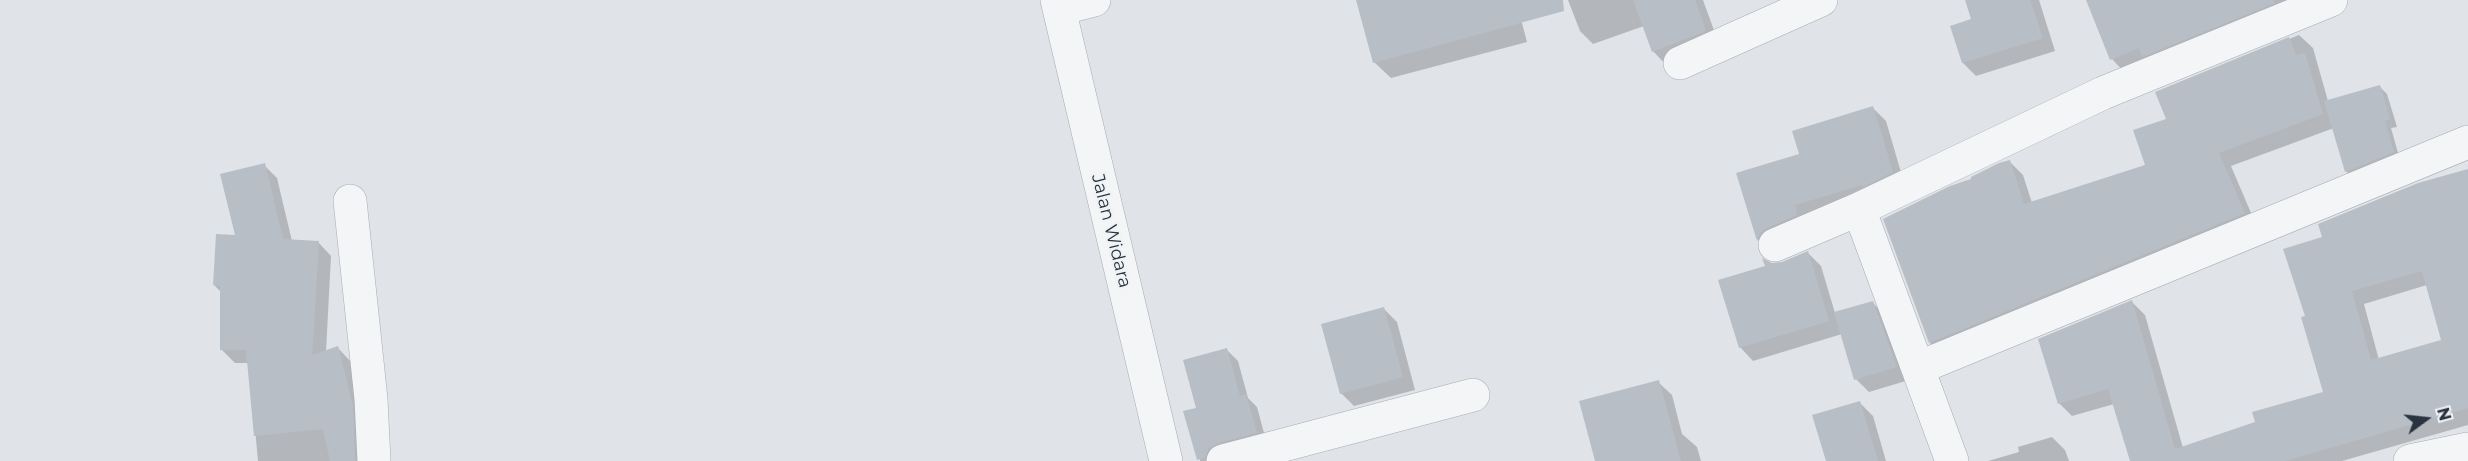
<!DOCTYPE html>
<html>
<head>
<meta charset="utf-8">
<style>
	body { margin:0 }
	#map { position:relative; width:2468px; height:461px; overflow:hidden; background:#e0e4e9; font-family:Montserrat,sans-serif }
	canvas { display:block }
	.north { position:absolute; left:2396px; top:389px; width:60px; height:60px; -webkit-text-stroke:4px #f0f3f6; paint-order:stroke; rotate:75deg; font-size:16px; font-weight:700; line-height:24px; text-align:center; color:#293440 }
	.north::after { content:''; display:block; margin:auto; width:21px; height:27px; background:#293440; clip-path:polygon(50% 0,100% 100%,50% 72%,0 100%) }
</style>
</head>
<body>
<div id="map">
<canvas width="2468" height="461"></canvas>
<div class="north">N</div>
</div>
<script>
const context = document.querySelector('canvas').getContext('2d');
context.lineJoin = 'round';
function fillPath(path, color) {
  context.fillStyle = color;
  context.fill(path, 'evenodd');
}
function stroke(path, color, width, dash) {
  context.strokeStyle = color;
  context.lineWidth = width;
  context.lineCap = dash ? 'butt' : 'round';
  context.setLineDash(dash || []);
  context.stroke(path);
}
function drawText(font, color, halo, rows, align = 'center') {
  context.font = font + ' Montserrat,sans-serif';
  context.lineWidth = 4.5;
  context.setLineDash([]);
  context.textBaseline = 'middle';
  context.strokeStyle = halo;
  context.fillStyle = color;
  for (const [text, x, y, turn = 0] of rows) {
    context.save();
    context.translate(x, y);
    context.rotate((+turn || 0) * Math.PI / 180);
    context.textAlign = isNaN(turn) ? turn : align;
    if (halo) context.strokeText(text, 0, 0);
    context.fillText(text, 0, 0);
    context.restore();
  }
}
fillPath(new Path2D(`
	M1358 0H1516L1527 42 1391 78 1374 62Z
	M1568 0H1703L1719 44 1666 65 1653 51 1644 26 1593 44 1580 31Z
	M1966 0H2039L2055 51 1976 76 1963 63 1973 20Z
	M2102 0H2325L2124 72 2112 59Z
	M2299 35 2313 48 2328 101 2380 87 2387 94 2397 127 2391 128 2400 160 2354 179 2346 171 2334 128 2231 166 2257 227 1943 356 1930 343 1973 180 2010 162 2023 175 2032 203 2147 166 2168 120 2157 93Z
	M1873 108 1886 121 1905 186 1771 253 1758 240 1738 174 1801 155Z
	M264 165 277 178 292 241 318 242 331 256 326 352 338 348 351 362 367 461H258L249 363H235L222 350 221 292 214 285 236 237Z
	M2468 170V425L2342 461H2131L2114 404 2072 416 2059 403 2132 302 2145 315 2183 448 2257 423 2324 393 2307 317 2324 238ZM2427 285 2443 341 2379 360 2364 304Z
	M1808 253 1821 266 1835 313 1872 302 1886 316 1909 380 1869 392 1856 379 1842 334 1753 361 1740 347 1772 265 1782 264Z
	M1384 309 1397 322 1415 390 1354 406 1341 393Z
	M1227 350 1238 361 1248 398 1257 407 1267 444 1219 461H1200L1198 409Z
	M1658 382 1672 395 1682 434 1697 447 1701 461H1596Z
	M1860 403 1873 416 1886 461H1828Z
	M2052 437 2065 450 2069 461H1988L2019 452 2018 447Z`), '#0003');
fillPath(new Path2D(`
	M1356 0H1563L1564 11 1373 63Z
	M1633 0H1695L1706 31 1652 52Z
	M1965 0H2030L2043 38 1962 63 1950 26 1971 19Z
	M2086 0H2273L2275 3 2142 57 2139 48 2110 60Z
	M2289 37 2296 55 2305 53 2323 114 2219 153 2245 213 1929 343 1883 219 1950 186 1971 179V177L1999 163 2010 160 2024 204 2145 165 2133 130 2166 119 2155 92Z
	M2380 85 2390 119 2385 121 2394 152 2345 172 2324 101Z
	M1873 106 1893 172 1863 187 1862 185 1795 205 1797 215 1767 228 1760 233 1757 241 1736 173 1799 154 1792 131Z
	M265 163 283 239 319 241 312 355 338 346 353 406 355 461H330L323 429 254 436 246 350H220V286L213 285 216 234 235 235 220 174Z
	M2468 169V408L2285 461H2130L2108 389 2058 404 2038 339 2132 300 2175 449 2255 422 2252 412 2323 392 2301 317 2305 316 2283 249 2322 237 2318 224 2418 183ZM2422 271 2441 340 2371 360 2352 291Z
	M1808 251 1829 321 1739 348 1718 280 1765 266 1762 258 1772 263 1782 262Z
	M1873 301 1897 367 1854 380 1834 312Z
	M1384 307 1403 377 1340 394 1321 324Z
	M1227 348 1240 396 1246 394 1257 433 1218 443 1209 448 1205 458 1197 460 1183 411 1196 408 1183 360Z
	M1659 380 1681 461H1595L1579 401Z
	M1860 401 1878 461H1826L1812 415Z`), '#b8bec6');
const minor = new Path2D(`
	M1057 0 1166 461
	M1059 9 1094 0
	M1680 63 1821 0
	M350 201 371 399 374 461
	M1859 209 1952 461
	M1775 245 1859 209 2103 93 2331 0
	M1918 368 2468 142
	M1223 461 1473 395
	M2410 461 2468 449`);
stroke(minor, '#a5acb3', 34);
stroke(minor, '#f3f5f7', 33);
drawText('18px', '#293440', '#f0f3f6', [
	["Jalan Widara",1111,231,76]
]);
</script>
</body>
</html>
